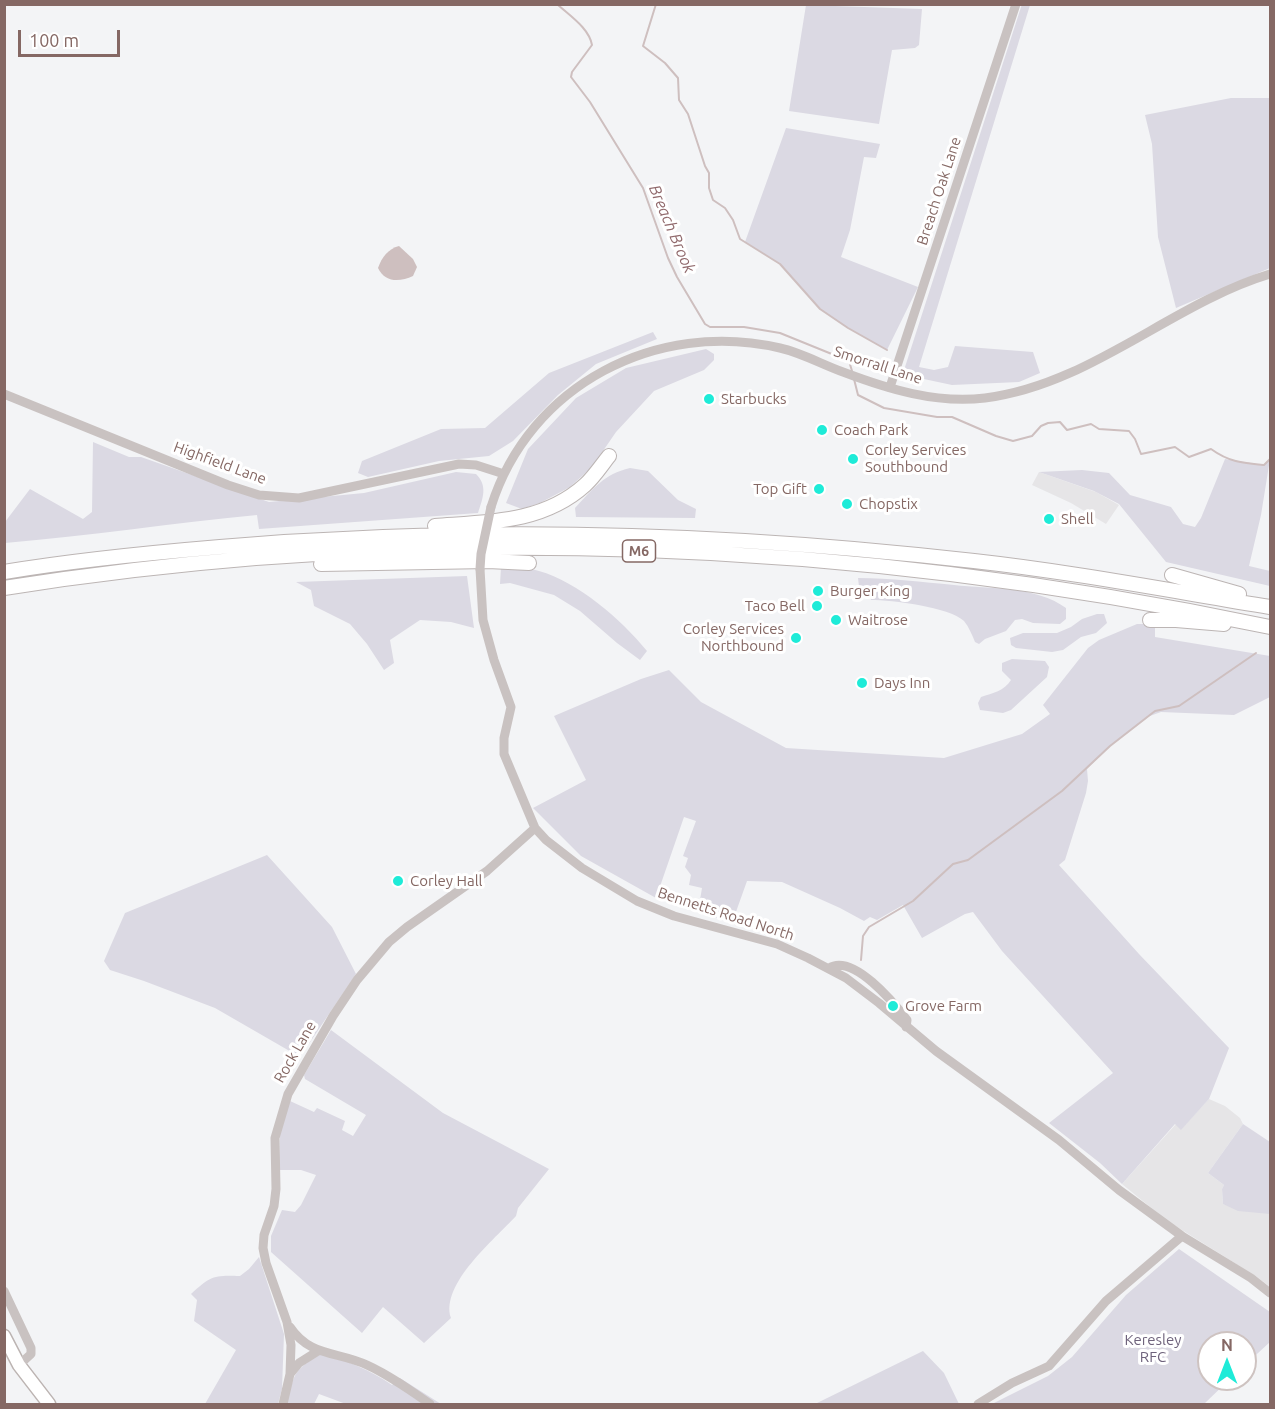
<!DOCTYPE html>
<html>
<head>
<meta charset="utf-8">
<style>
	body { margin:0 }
	#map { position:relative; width:1275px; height:1409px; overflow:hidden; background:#f3f4f6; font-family:Ubuntu,sans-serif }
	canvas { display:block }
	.frame { position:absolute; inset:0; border:6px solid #856864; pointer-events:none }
	.north { position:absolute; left:1197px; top:1331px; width:60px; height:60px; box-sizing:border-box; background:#fff; border:2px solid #cec3c1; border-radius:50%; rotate:0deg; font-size:16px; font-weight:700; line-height:24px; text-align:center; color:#856864 }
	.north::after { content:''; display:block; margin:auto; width:21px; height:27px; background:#1eebd8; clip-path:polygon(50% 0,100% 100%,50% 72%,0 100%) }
	.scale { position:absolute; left:18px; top:30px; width:102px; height:27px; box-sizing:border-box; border:3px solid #856864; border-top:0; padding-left:8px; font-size:18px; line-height:21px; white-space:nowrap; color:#856864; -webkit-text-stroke:4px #fff; paint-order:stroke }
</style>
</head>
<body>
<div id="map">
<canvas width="1275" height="1409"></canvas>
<div class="frame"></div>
<div class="north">N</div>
<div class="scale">100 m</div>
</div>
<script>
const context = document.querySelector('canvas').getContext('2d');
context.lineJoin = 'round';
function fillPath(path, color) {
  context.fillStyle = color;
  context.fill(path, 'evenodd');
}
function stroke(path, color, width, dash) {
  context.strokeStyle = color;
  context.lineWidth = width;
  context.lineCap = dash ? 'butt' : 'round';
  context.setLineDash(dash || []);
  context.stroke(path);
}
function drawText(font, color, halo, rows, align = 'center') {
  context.font = font + ' Ubuntu,sans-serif';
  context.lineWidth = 6;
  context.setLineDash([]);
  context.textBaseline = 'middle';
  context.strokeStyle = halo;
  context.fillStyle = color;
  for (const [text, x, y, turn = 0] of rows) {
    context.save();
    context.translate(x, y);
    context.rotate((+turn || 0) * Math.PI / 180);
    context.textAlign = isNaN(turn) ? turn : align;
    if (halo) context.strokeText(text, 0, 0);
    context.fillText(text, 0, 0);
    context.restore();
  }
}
fillPath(new Path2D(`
	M1039 472 1096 492 1119 505 1106 524 1071 503 1032 485Z
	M1209 1099 1225 1106 1240 1118 1243 1124 1208 1173 1224 1185 1222 1189 1223 1204 1270 1213V1287L1257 1277 1166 1220 1122 1184 1176 1124 1181 1129Z`), '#e6e5e7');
fillPath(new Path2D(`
	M1022 4 1030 5 919 367 934 370 948 367 955 346 1033 352 1040 373 1019 382 952 385 905 375V367Z
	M806 5 922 9 919 45 915 48 892 50 879 124 789 111Z
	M1231 98H1270V268L1176 308 1158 237 1152 144 1145 115Z
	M786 128 880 144 876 158 864 157 850 230 841 257 918 287 887 350 846 327 820 309 780 264 745 242Z
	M653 332 657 339 596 364 558 395 513 441 489 456 439 461 368 477 358 473 362 461 441 429 485 428 549 373Z
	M706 349 714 354V360L704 370 654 391 616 432 592 467 570 487 540 503 522 509 506 503 528 449 576 398 626 368Z
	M93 442 129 457H141L269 502 364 493 456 472 476 474C488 486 483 498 478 513L259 529 257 515C172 523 89 536 5 543V522L30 489 83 519 92 512Z
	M1225 459 1264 465 1270 459 1261 515 1249 566 1270 571V586L1166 562 1119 504 1094 491 1039 472 1082 470 1109 473 1130 495 1171 507 1183 524 1195 527 1201 518Z
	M630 468 648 471 678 500 696 509 695 518 576 517 575 508C593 489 604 474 630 468Z
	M501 567C513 568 527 567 539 571 578 582 621 619 647 651L640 660 617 643 580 611 554 595 510 583 500 584Z
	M467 576 474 628 451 622 420 620 390 640 394 663 384 670 367 644 350 624 314 606 311 590 296 582Z
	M858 578C891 578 922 582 954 585 990 589 1036 586 1066 608V619L1060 624 1033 623 1022 619 1015 620 1006 631 985 639 979 644 975 642C972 635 969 627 964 621 949 607 892 600 871 600L870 597 860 595Z
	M1097 614H1104L1107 623 1096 633 1081 637 1063 650 1052 652 1016 648 1011 645 1010 638 1023 633H1057L1071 627 1082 619Z
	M1137 624H1148L1155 627V637L1270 656V697L1234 715 1161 712 1147 717 1110 746 1087 769 1088 781 1086 793 1065 860 1059 865 1139 954 1229 1048 1209 1099 1181 1130 1175 1124 1122 1184 1100 1163 1049 1123 1113 1073 1002 951 973 912 965 914 922 938 903 905 877 920 870 917 864 921 840 908 782 882 747 881 732 923 698 912 702 888 689 885 691 875 685 867 688 858 683 856 696 821 684 817 656 898 581 856 533 808 586 780 554 716 641 679 669 670 701 702 786 748 944 758 1022 734 1050 714 1043 705 1088 648 1099 640Z
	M1012 659 1045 661 1049 667 1047 677 1011 710 1003 713 980 710 978 703 981 697C993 693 1004 691 1011 680L1002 671V663Z
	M267 855 332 927 356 974 300 1057 215 1008 144 981 110 970 104 961 125 913Z
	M331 1030 443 1113 549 1169 518 1208 516 1216C495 1239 440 1284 451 1318L424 1343 383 1307 362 1333 271 1252V1236L282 1210 295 1212 301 1205 316 1175 301 1170H279L280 1129 290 1101 314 1112 317 1108 345 1121 342 1130 353 1136 366 1115 305 1079 304 1075Z
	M1243 1124 1270 1142V1214L1238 1211 1223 1204 1222 1189 1224 1185 1208 1173Z
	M1179 1249 1270 1312V1342L1245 1365V1343H1209V1379H1230L1205 1403 1206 1404H992L1048 1376 1072 1357 1126 1295Z
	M259 1257 284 1334 282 1389 278 1404H205L236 1350 194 1321 197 1300 191 1294C211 1276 213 1275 240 1276L249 1269Z
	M923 1351 944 1373 959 1404H815Z
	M321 1354C347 1360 370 1370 392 1385L400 1378 441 1404H346L319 1394 314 1404H287C294 1374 293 1370 321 1354Z`), '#dbd9e3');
fillPath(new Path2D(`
	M399 246 413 259 417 267 413 276C400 282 385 283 378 268 382 257 388 249 399 246Z`), '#cebfbf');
stroke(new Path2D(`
	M557 4C570 16 589 28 592 45L572 72 571 77 590 102 643 188 668 258 677 277 705 324 710 327H744L780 333 849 361 852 371
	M656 4 643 46 665 63 678 78 679 100 688 114 705 166 709 173V188L713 200 725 208 733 220 740 239 780 264 820 309 848 328 887 350
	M854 379 858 395 884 408 937 417H952L996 436 1013 441 1032 436 1041 426 1048 423 1060 422 1067 430 1091 424 1099 429 1129 431 1135 439 1141 454 1175 447 1189 457 1211 449C1229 462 1242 463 1264 465L1270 459
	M861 960 863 936 869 927 913 901 953 864 968 860 1062 791 1110 746 1155 711 1179 706 1256 653`), '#cebfbf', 2);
const major = new Path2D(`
	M4 1336 19 1365 49 1404`);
const highway = new Path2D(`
	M435 526C488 522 543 523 585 485 594 477 601 466 609 456
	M321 564 488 561 529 563
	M4 572C76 560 148 553 220 547 472 525 723 532 974 561 1073 572 1172 591 1270 607
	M1172 575 1239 594
	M4 588C423 521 856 540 1270 627
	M1150 620H1176L1224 624`);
stroke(major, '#bcb4b2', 15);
stroke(highway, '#bcb5b4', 16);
stroke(new Path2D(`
	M890 387 1016 4
	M4 394 228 485 259 495 299 498 459 464 476 465 504 474
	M491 507C529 385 657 319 780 348 802 353 821 364 843 372 888 389 936 404 985 398 1090 385 1171 304 1270 274
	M480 569 483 620 494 660 511 707 504 738V754L535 828 546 840 582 868 637 901 674 916 777 944 808 958 846 978 879 1003 936 1051 1059 1140 1119 1190 1182 1236 1251 1278 1270 1293
	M829 968C853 953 894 1003 907 1020L906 1027
	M4 1291 31 1348V1354L19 1365
	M290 1327C310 1357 337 1351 367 1365 389 1375 410 1390 430 1404
	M290 1374 299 1363 318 1351
	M283 1404 290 1374 291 1345 287 1322 266 1263 263 1248 264 1235 274 1206 276 1189 275 1138 288 1094 333 1016 357 980 389 942 407 927 487 871 535 828
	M978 1404 1012 1383 1049 1366 1106 1301 1182 1236`), '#c9c2c1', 9);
stroke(major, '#fff', 12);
stroke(highway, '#fff', 14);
stroke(new Path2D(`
	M480 569 481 554 491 507`), '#c9c2c1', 9);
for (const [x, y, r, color] of [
	[709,399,6,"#1eebd8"],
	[822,430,6,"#1eebd8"],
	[853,459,6,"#1eebd8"],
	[819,489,6,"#1eebd8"],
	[847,504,6,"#1eebd8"],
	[1049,519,6,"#1eebd8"],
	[818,591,6,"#1eebd8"],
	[817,606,6,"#1eebd8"],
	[836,620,6,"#1eebd8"],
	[796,638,6,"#1eebd8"],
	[862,683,6,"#1eebd8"],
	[398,881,6,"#1eebd8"],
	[893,1006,6,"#1eebd8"]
]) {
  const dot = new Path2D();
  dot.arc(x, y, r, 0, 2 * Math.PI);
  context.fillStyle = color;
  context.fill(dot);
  stroke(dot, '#fff', 2);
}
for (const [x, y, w] of [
	[639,551,33]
]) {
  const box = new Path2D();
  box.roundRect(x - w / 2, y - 11, w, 22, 4.5);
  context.fillStyle = '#fff';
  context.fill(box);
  stroke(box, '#856864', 1.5);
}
drawText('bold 14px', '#856864', null, [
	["M6",639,551]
]);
drawText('15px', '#856864', '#fff', [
	["Breach Oak Lane",939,191,-72],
	["Smorrall Lane",878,365,18],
	["Highfield Lane",220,463,20],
	["Bennetts Road North",726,914,18],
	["Rock Lane",295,1052,-60]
]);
drawText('15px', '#856864', '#fff', [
	["Starbucks",721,399],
	["Coach Park",834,430],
	["Corley Services",865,450],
	["Southbound",865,467],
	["Top Gift",807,489,"right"],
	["Chopstix",859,504],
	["Shell",1061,519],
	["Burger King",830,591],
	["Taco Bell",805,606,"right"],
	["Waitrose",848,620],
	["Corley Services",784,629,"right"],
	["Northbound",784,646,"right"],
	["Days Inn",874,683],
	["Corley Hall",410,881],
	["Grove Farm",905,1006]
], 'left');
drawText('15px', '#6f637c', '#fff', [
	["Keresley",1153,1340],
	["RFC",1153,1357]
]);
drawText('italic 16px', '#90696c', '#fff', [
	["Breach Brook",672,229,67]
]);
</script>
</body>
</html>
